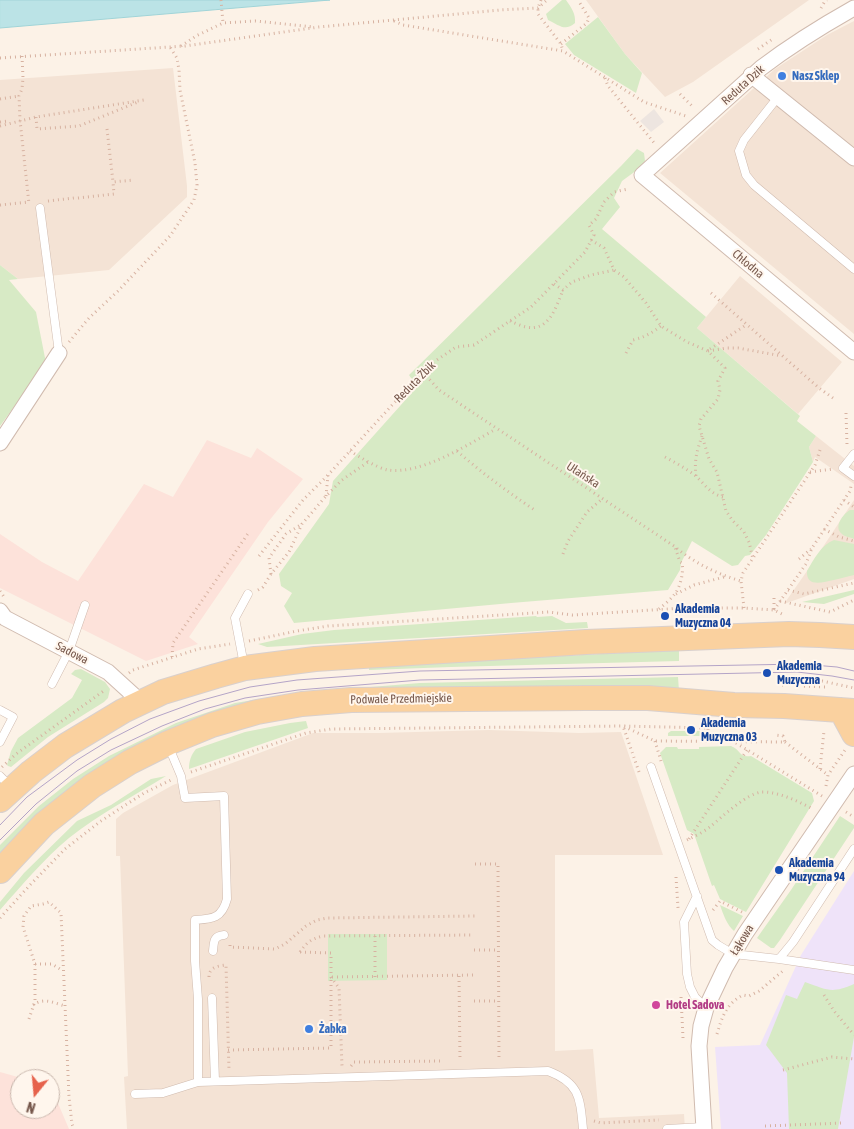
<!DOCTYPE html>
<html>
<head>
<meta charset="utf-8">
<style>
	body { margin:0 }
	#map { position:relative; width:854px; height:1129px; overflow:hidden; background:#fcf2e7; font-family:"Asap Condensed",sans-serif }
	canvas { display:block }
	.north { position:absolute; left:10px; top:1069px; width:50px; height:50px; box-sizing:border-box; background:#fff6ed; border:1px solid #c8b6ac; border-radius:50%; rotate:197deg; font-size:14px; font-weight:700; line-height:20px; text-align:center; color:#76574b }
	.north::after { content:''; display:block; margin:auto; width:18px; height:22px; background:#e6624c; clip-path:polygon(50% 0,100% 100%,50% 72%,0 100%) }
</style>
</head>
<body>
<div id="map">
<canvas width="854" height="1129"></canvas>
<div class="north">N</div>
</div>
<script>
const context = document.querySelector('canvas').getContext('2d');
context.lineJoin = 'round';
function fillPath(path, color) {
  context.fillStyle = color;
  context.fill(path, 'evenodd');
}
function stroke(path, color, width, dash) {
  context.strokeStyle = color;
  context.lineWidth = width;
  context.lineCap = dash ? 'butt' : 'round';
  context.setLineDash(dash || []);
  context.stroke(path);
}
function drawText(font, color, halo, rows, align = 'center') {
  context.font = font + ' "Asap Condensed",sans-serif';
  context.lineWidth = 4;
  context.setLineDash([]);
  context.textBaseline = 'middle';
  context.strokeStyle = halo;
  context.fillStyle = color;
  for (const [text, x, y, turn = 0] of rows) {
    context.save();
    context.translate(x, y);
    context.rotate((+turn || 0) * Math.PI / 180);
    context.textAlign = isNaN(turn) ? turn : align;
    if (halo) context.strokeText(text, 0, 0);
    context.fillText(text, 0, 0);
    context.restore();
  }
}
fillPath(new Path2D(`
	M586 0H809L693 82 665 97 625 54Z
	M854 21V334L660 173 775 69 827 35Z
	M173 68 187 186V197L109 270 18 279 0 265V80Z
	M740 276 842 362 798 414 697 328Z
	M816 436 854 466V484L815 457 813 462 809 447Z
	M854 500V579L784 604 807 571Z
	M489 730 579 733 621 732 663 855H555V1051L593 1049 599 1118 684 1114 685 1129H127L124 1077 128 1076 120 856H116V819L123 813 173 785 313 733H379Z`), '#f4e3d5');
fillPath(new Path2D(`
	M207 440 251 458 257 448 303 479 268 522 189 637 198 644 146 661 0 588V534L42 562 78 581 144 484 173 497Z
	M0 1072 25 1079H20V1109H50V1087H51L69 1129H0Z`), '#fde2da');
fillPath(new Path2D(`
	M654 109 664 122 651 132 640 121Z`), '#ede5e0');
fillPath(new Path2D(`
	M854 871V1129H721L715 1047 760 1045 801 955Z`), '#efe3f9');
fillPath(new Path2D(`
	M562 0H566C571 7 576 14 575 23 565 32 559 25 548 20L546 14Z
	M598 17 625 54 642 73 636 93 574 55 565 44Z
	M637 149 644 153 645 161 637 170 622 181 614 198 620 207 602 229 706 317 697 328 800 416 797 421 816 436 809 447 813 462 766 535 750 555 745 556 738 565 732 566 692 541 681 563 680 570 668 590 511 603 294 623 284 606 292 593 281 586 279 574 329 504 333 481 417 387 409 375 621 166Z
	M0 265 18 279 9 280 36 312 46 363 0 426Z
	M850 510H854V539C850 537 845 537 842 534 833 527 843 514 850 510Z
	M834 540 854 544V575C847 577 841 578 834 580 823 582 806 588 807 571 814 559 821 545 834 540Z
	M854 590V594L824 604 802 602Z
	M536 616 537 617 552 616 566 623 587 622 588 628 267 647 258 644 302 634 334 630Z
	M679 650V661L451 667 369 670V666Z
	M81 669 105 682 110 689 108 698 104 702 48 737 11 767 8 766 7 765 11 751 18 738 72 698 82 680 71 674 75 670Z
	M678 677 679 691 226 712 0 858V845L39 806 73 779 109 756 176 723 235 703 296 693 420 683Z
	M306 721 308 728 189 769C189 761 191 755 196 749L245 732 290 723Z
	M671 731H701V736H668V733Z
	M731 746C741 750 739 758 751 756L812 793 814 801 746 912 720 899 714 885 712 886 694 834 687 830 660 753 666 747H677L678 749H699V747Z
	M166 776C135 795 98 815 69 838 44 859 22 885 0 910V902L24 873 77 821 111 805 151 779Z
	M840 816 854 825V828L780 940 774 948H771L757 938 791 890Z
	M720 905 743 916 734 931C727 925 723 914 720 905Z
	M328 934H387V980L328 981Z
	M805 982C828 990 831 994 854 984V1037L838 1129H789L787 1073 766 1045 786 995 797 999Z`), '#d7eac5');
const water = new Path2D(`
	M0 0H330L0 28Z`);
fillPath(water, '#bbe3e6');
stroke(water, '#a1d4d8', 1);
const service = new Path2D(`
	M778 97 744 140 739 151 746 175 754 185 854 269
	M40 208 59 353
	M854 454 843 468 854 476
	M244 665 235 618 248 594
	M52 684 69 651 85 605
	M0 710 13 717 0 742
	M168 745 181 776 185 798 224 796 227 899C222 918 213 919 195 920V961L198 999V1082
	M651 767 712 940 718 945 733 954 779 959 854 970
	M0 776 11 787
	M697 896 684 922 687 974 690 987 695 997 706 1008
	M213 951C214 942 213 936 224 935
	M779 959 793 942 854 849
	M212 998 215 1081
	M135 1094 163 1093 198 1082 548 1071C580 1083 580 1098 583 1129
	M667 1129 703 1127`);
const minor = new Path2D(`
	M854 8C822 26 790 46 761 68L642 175 854 352
	M751 75 854 158
	M0 443 59 353
	M0 611 5 618 108 672 141 702
	M704 1129 699 1046 701 1026 706 1008 725 968 745 934 854 774`);
const primary = new Path2D(`
	M841 710 854 734
	M0 800 31 772 65 746 123 711 163 692 216 676 245 668 315 659 586 642 789 634 820 635 854 637
	M0 871 44 824 92 786 130 762 168 743 212 725 257 712 302 704 351 700 585 698H648L734 705 784 706 854 711`);
stroke(service, '#d0bbaf', 9);
stroke(minor, '#d0bbaf', 17);
stroke(primary, '#d9d0cd', 26);
stroke(new Path2D(`
	M221 0 223 23
	M541 0 538 8V14L561 44 563 51
	M821 8 825 1 827 0
	M394 21 403 25 563 51 644 102 686 116
	M561 44 587 23 589 18 578 0
	M181 46 196 36 223 23 255 21 314 27
	M758 49 774 38
	M22 56 23 78 22 89 19 96 20 120 29 204
	M0 58 185 46 319 27 500 10 538 8 547 0
	M605 78 608 86 655 144
	M680 94 694 108
	M0 99 19 96
	M36 117 37 129 79 126 138 102
	M0 122 9 121
	M0 126 36 117 144 100
	M107 129 113 182
	M78 198 114 194 113 182 134 180
	M48 201 74 198
	M0 205 29 202
	M591 240 604 248 614 270 624 277 646 303 661 326 687 342 708 351 725 368 718 381 720 390 718 399 701 419 699 426 709 459 717 472 726 511 733 521 744 532 749 542 753 559
	M554 284 563 290 572 282 591 275 614 270
	M711 293 819 388 833 398
	M510 321C515 323 521 326 526 327 549 332 556 307 563 290
	M69 342 89 318 118 291 170 236 194 200 197 185 195 163 180 90 179 70 177 58 170 47
	M710 349 746 325
	M708 351 727 348H738L782 356
	M626 353 633 340C645 337 652 333 661 326
	M423 372 439 390 674 546C694 563 717 574 741 581
	M846 413 847 445
	M350 451C360 457 377 468 388 470 421 475 469 444 496 429
	M457 451C482 473 508 492 536 511
	M665 457C676 463 687 469 697 477 705 485 711 494 723 497
	M810 472 833 469
	M696 476C694 460 697 451 702 436
	M326 496 328 475 428 366 456 347 474 345 531 307 585 252 594 235 589 225 596 219 604 202 614 192 628 189
	M844 500 854 507
	M824 529 839 537 854 541
	M563 554 568 541 587 512 602 499
	M259 556 303 500 328 475
	M799 559 811 549
	M271 574 269 558 286 534 302 524
	M258 590 263 587 271 574 289 552 302 524 326 496 342 480 368 462
	M788 590 804 594 854 583
	M0 591 4 597
	M676 594 694 585 724 577
	M780 601 830 612 854 600
	M744 608 741 581 743 573 815 465 820 450
	M659 609C664 605 670 600 674 595 680 588 684 573 682 563L680 562 675 547
	M774 609V597
	M774 610 806 564 812 548 850 491 851 486
	M249 641 297 631 328 626 549 612 572 615 685 608H744L774 610 784 615
	M172 657 173 643 249 532
	M129 673 133 670 198 649 230 644
	M783 685H781V678L822 681 854 688
	M799 686 826 687
	M655 741 661 761
	M785 742 828 775
	M736 743 822 796
	M2 767 16 754 105 690
	M820 769 824 731
	M191 772 306 733 331 729 623 726 655 741 785 742 783 736 775 735
	M639 772 623 726 708 728V742
	M826 786 828 775 845 750
	M846 812 854 817
	M689 839 747 750
	M687 840C695 836 704 832 711 826 722 817 747 793 762 792 780 792 797 801 813 809
	M475 864H498L499 1060
	M676 877 678 908
	M713 910 720 901 742 912
	M0 918 30 885 65 849 101 821 144 793 171 780
	M375 936V977
	M230 945V947L275 949 285 944 306 926 317 920 327 918 475 916
	M474 950H499
	M300 952C306 943 312 938 324 936L474 935
	M300 952 331 953V977L339 988 342 1066
	M35 964H52L63 971
	M459 976 460 1061
	M209 977C209 967 218 966 226 965L229 1070
	M824 995 834 1011 854 1035
	M681 997 683 1038
	M474 1001H499
	M33 1005C44 997 54 1003 65 1006
	M29 1019 35 1001V964L23 927 24 916 31 906 43 904 49 902 61 913 69 1097 72 1124 74 1129
	M717 1034C722 1017 726 1004 743 995L749 996 759 991 784 970
	M228 1050 331 1048V977L474 975
	M351 1066 354 1062 443 1061
	M783 1070 832 1057 854 1059
	M594 1121 601 1123 659 1120
	M765 1126 843 1123`), '#d7b2a1', 3, [1, 4]);
stroke(service, '#fff', 8);
stroke(minor, '#fff', 15);
stroke(primary, '#fad19f', 24);
stroke(new Path2D(`
	M0 825 27 797 77 760 111 739 150 719 199 701 250 687 297 680 420 671 801 664 837 667 854 671
	M0 840 36 804 77 771 111 750 162 726 205 709 245 698 298 690 420 680 797 672 832 676 854 680`), '#b4a4c7', 1);
for (const [x, y, r, color] of [
	[782,76,5,"#3f7fe0"],
	[665,616,5,"#1a4fb4"],
	[767,673,5,"#1a4fb4"],
	[691,730,5,"#1a4fb4"],
	[779,870,5,"#1a4fb4"],
	[656,1005,5,"#d1479c"],
	[309,1029,5,"#3f7fe0"]
]) {
  const dot = new Path2D();
  dot.arc(x, y, r, 0, 2 * Math.PI);
  context.fillStyle = color;
  context.fill(dot);
  stroke(dot, '#fff6ed', 2);
}
drawText('bold 12px', '#366cbe', '#fff6ed', [
	["Nasz Sklep",792,76],
	["Żabka",319,1029]
], 'left');
drawText('12px', '#76574b', '#fff6ed', [
	["Reduta Dzik",743,85,-42],
	["Chłodna",748,264,40],
	["Reduta Żbik",415,382,-45],
	["Ułańska",583,475,33],
	["Sadowa",72,653,27],
	["Podwale Przedmiejskie",401,699,-1],
	["Łąkowa",742,940,-58]
]);
drawText('bold 12px', '#164399', '#fff6ed', [
	["Akademia",675,609],
	["Muzyczna 04",675,623],
	["Akademia",777,666],
	["Muzyczna",777,680],
	["Akademia",701,723],
	["Muzyczna 03",701,737],
	["Akademia",789,863],
	["Muzyczna 94",789,877]
], 'left');
drawText('bold 12px', '#b23c85', '#fff6ed', [
	["Hotel Sadova",666,1005]
], 'left');
</script>
</body>
</html>
